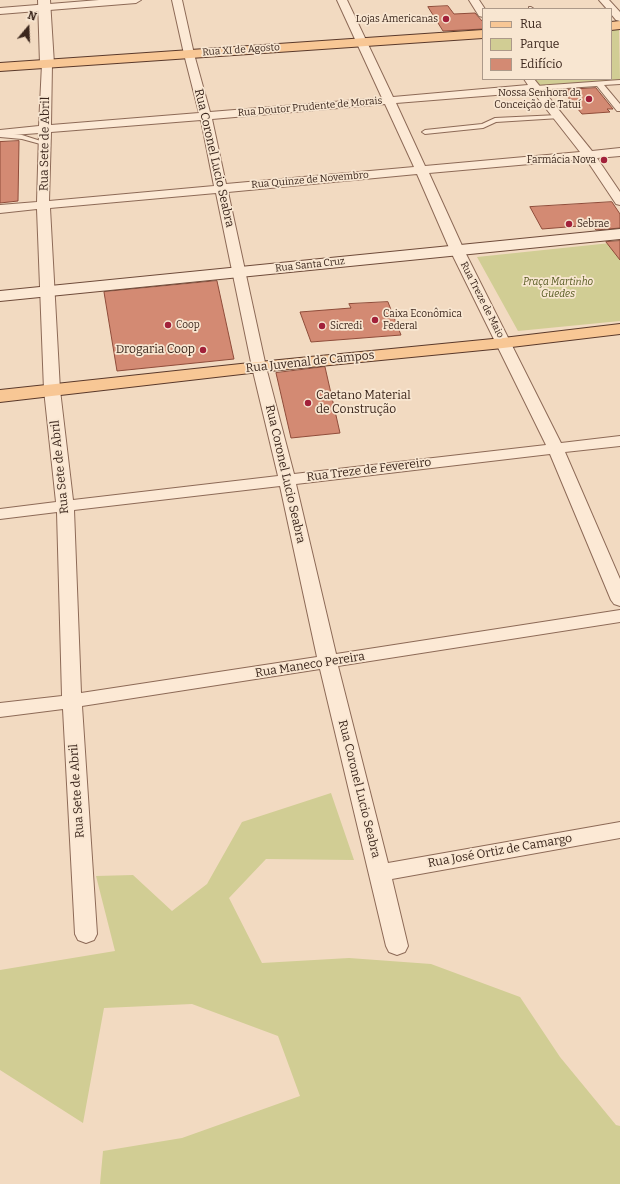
<!DOCTYPE html>
<html>
<head>
<meta charset="utf-8">
<style>
	body { margin:0 }
	#map { position:relative; width:620px; height:1184px; overflow:hidden; background:#f2dac1; font-family:Bitter,serif }
	canvas { display:block }
	.legend { position:absolute; left:482px; top:8px; width:130px; height:72px; box-sizing:border-box; background:#f8e6d1; border:1px solid #ac9989; margin:0; padding:5px 7px; list-style:none; font-size:12px; color:#3b261c }
	.legend li { display:flex; align-items:center; gap:8px; height:20px }
	.legend b { width:20px; border:1px solid #ac9989 }
	.north { position:absolute; left:8px; top:8px; width:40px; height:40px; -webkit-text-stroke:3px #f8e6d1; paint-order:stroke; rotate:19deg; font-size:11px; font-weight:700; line-height:16px; text-align:center; color:#3b261c }
	.north::after { content:''; display:block; margin:auto; width:14px; height:18px; background:#3b261c; clip-path:polygon(50% 0,100% 100%,50% 72%,0 100%) }
</style>
</head>
<body>
<div id="map">
<canvas width="620" height="1184"></canvas>
<ul class="legend">
<li><b style="height:5px;background:#f8c795"></b>Rua</li>
<li><b style="height:11px;background:#d1cd94"></b>Parque</li>
<li><b style="height:11px;background:#d38a73"></b>Edifício</li>
</ul>
<div class="north">N</div>
</div>
<script>
const context = document.querySelector('canvas').getContext('2d');
context.lineJoin = 'round';
function fillPath(path, color) {
  context.fillStyle = color;
  context.fill(path, 'evenodd');
}
function stroke(path, color, width, dash) {
  context.strokeStyle = color;
  context.lineWidth = width;
  context.lineCap = dash ? 'butt' : 'round';
  context.setLineDash(dash || []);
  context.stroke(path);
}
function drawText(font, color, halo, rows, align = 'center') {
  context.font = font + ' Bitter,serif';
  context.lineWidth = 3.5;
  context.setLineDash([]);
  context.textBaseline = 'middle';
  context.strokeStyle = halo;
  context.fillStyle = color;
  for (const [text, x, y, turn = 0] of rows) {
    context.save();
    context.translate(x, y);
    context.rotate((+turn || 0) * Math.PI / 180);
    context.textAlign = isNaN(turn) ? turn : align;
    if (halo) context.strokeText(text, 0, 0);
    context.fillText(text, 0, 0);
    context.restore();
  }
}
fillPath(new Path2D(`
	M619 29 620 81 539 86 534 79H611V30Z
	M620 242V321L518 331 477 257Z
	M331 793 354 860 266 859 229 898 262 963 349 958 431 964 520 997 560 1057 616 1125 620 1126V1184H100L103 1151 182 1138 300 1096 278 1036 192 1004 104 1008 83 1123 0 1070V970L115 951 96 876 133 875 172 911 207 884 242 822Z`), '#d1cd94');
const building = new Path2D(`
	M448 6 454 14 475 13 483 22V29L443 31 428 7Z
	M596 88 613 109H607L610 112 582 114 562 90Z
	M19 141 18 201 0 203V142Z
	M612 202 620 214V228L596 230 592 225 542 229 530 207Z
	M620 241V260L606 242Z
	M217 281 234 359 117 371 104 292Z
	M388 302 401 335 311 342 300 312 351 308 349 304Z
	M325 367 340 433 291 438 276 373Z`);
fillPath(building, '#d38a73');
stroke(building, '#8f4c3a', 1);
const service = new Path2D(`
	M531 7 534 9H529V7Z
	M558 115 561 117 560 118 496 122 483 128 425 134 422 132 425 130 482 124 495 118Z
	M0 133 22 135 47 143 44 145 22 139 0 137Z`);
const pedestrian = new Path2D(`
	M620 80V84L604 85 620 104V111H617L597 86 536 90 532 88 536 86Z`);
const minor = new Path2D(`
	M99 0H141L136 3 0 14V8Z
	M172 0H182L194 54 210 112 382 98 337 0H347L393 97 528 85 524 79H534L592 151 620 148V156L597 158 620 192V205L616 204 586 159 429 173 464 250 561 443 620 436V446L565 452 620 579V606L614 604 611 600 550 454 296 484 336 654 620 610V622L338 666 388 863 620 822V838L392 879 408 946 405 952 397 955 389 952 386 946 320 669 82 706 97 934 94 940 86 943 78 940 75 934 63 709 0 717V703L62 696 57 512 0 519V509L56 502 44 390 37 209 0 213V205L37 202 39 133 0 136V130L39 126 42 64 47 61 52 64 51 125 199 113 184 54ZM533 92 580 152 425 166 396 103ZM385 104 414 167 226 184 212 119ZM201 120 214 186 49 201 51 132ZM417 174 450 250 546 445 294 474 266 367 228 192ZM216 193 252 367 278 476 73 500 60 390 50 208ZM280 486 317 657 81 693 74 510Z
	M469 0H479L485 9H483V17L479 16Z
	M599 0H609L620 12V21L616 20 611 14V9H607Z`);
const tertiary = new Path2D(`
	M38 0H50L54 64 52 67H42L40 64Z`);
const secondary = new Path2D(`
	M620 229V239L0 301V291Z`);
const primary = new Path2D(`
	M620 21V29L611 30V22Z
	M483 30V38L0 71V63Z
	M620 324V334L503 348 259 372 0 402V390L259 362 503 338Z`);
stroke(service, '#8d6a57', 2);
stroke(pedestrian, '#8d6a57', 2);
stroke(minor, '#8d6a57', 2);
stroke(tertiary, '#8d6a57', 2);
stroke(secondary, '#6f4b3a', 2);
stroke(primary, '#5a392b', 2);
fillPath(service, '#fce9d5');
fillPath(pedestrian, '#fce9d5');
fillPath(minor, '#fce9d5');
fillPath(tertiary, '#fce9d5');
fillPath(secondary, '#fce9d5');
fillPath(primary, '#f8c795');
for (const [x, y, r, color] of [
	[446,19,4,"#a2213a"],
	[589,99,4,"#a2213a"],
	[604,160,4,"#a2213a"],
	[569,224,4,"#a2213a"],
	[375,320,4,"#a2213a"],
	[168,325,4,"#a2213a"],
	[322,326,4,"#a2213a"],
	[203,350,4,"#a2213a"],
	[308,403,4,"#a2213a"]
]) {
  const dot = new Path2D();
  dot.arc(x, y, r, 0, 2 * Math.PI);
  context.fillStyle = color;
  context.fill(dot);
  stroke(dot, '#f8e6d1', 1.5);
}
drawText('10px', '#3b261c', '#f8e6d1', [
	["Lojas Americanas",438,19,"right"],
	["Nossa Senhora da",581,93,"right"],
	["Conceição de Tatuí",581,105,"right"],
	["Farmácia Nova",596,160,"right"],
	["Sebrae",577,224],
	["Caixa Econômica",383,314],
	["Federal",383,326],
	["Coop",176,325],
	["Sicredi",330,326]
], 'left');
drawText('10px', '#3b261c', '#f8e6d1', [
	["Rua XI de Agosto",241,50,-4],
	["Rua Doutor Prudente de Morais",310,107,-5],
	["Rua Quinze de Novembro",310,180,-5],
	["Rua Santa Cruz",310,265,-6],
	["Rua Treze de Maio",482,300,63]
]);
drawText('italic 10px', '#565a21', '#f8e6d1', [
	["Praça Martinho",558,282],
	["Guedes",558,294]
]);
drawText('12px', '#3b261c', '#f8e6d1', [
	["Rua Sete de Abril",45,144,-89],
	["Rua Coronel Lucio Seabra",214,158,77],
	["Rua Juvenal de Campos",310,362,-6],
	["Rua Sete de Abril",60,467,-96],
	["Rua Treze de Fevereiro",369,470,-7],
	["Rua Coronel Lucio Seabra",285,474,77],
	["Rua Maneco Pereira",310,665,-9],
	["Rua Coronel Lucio Seabra",359,789,76],
	["Rua Sete de Abril",77,791,-94],
	["Rua José Ortiz de Camargo",500,851,-10]
]);
drawText('12px', '#3b261c', '#f8e6d1', [
	["Drogaria Coop",195,350],
	["Caetano Material",316,396,"left"],
	["de Construção",316,410,"left"]
], 'right');
</script>
</body>
</html>
